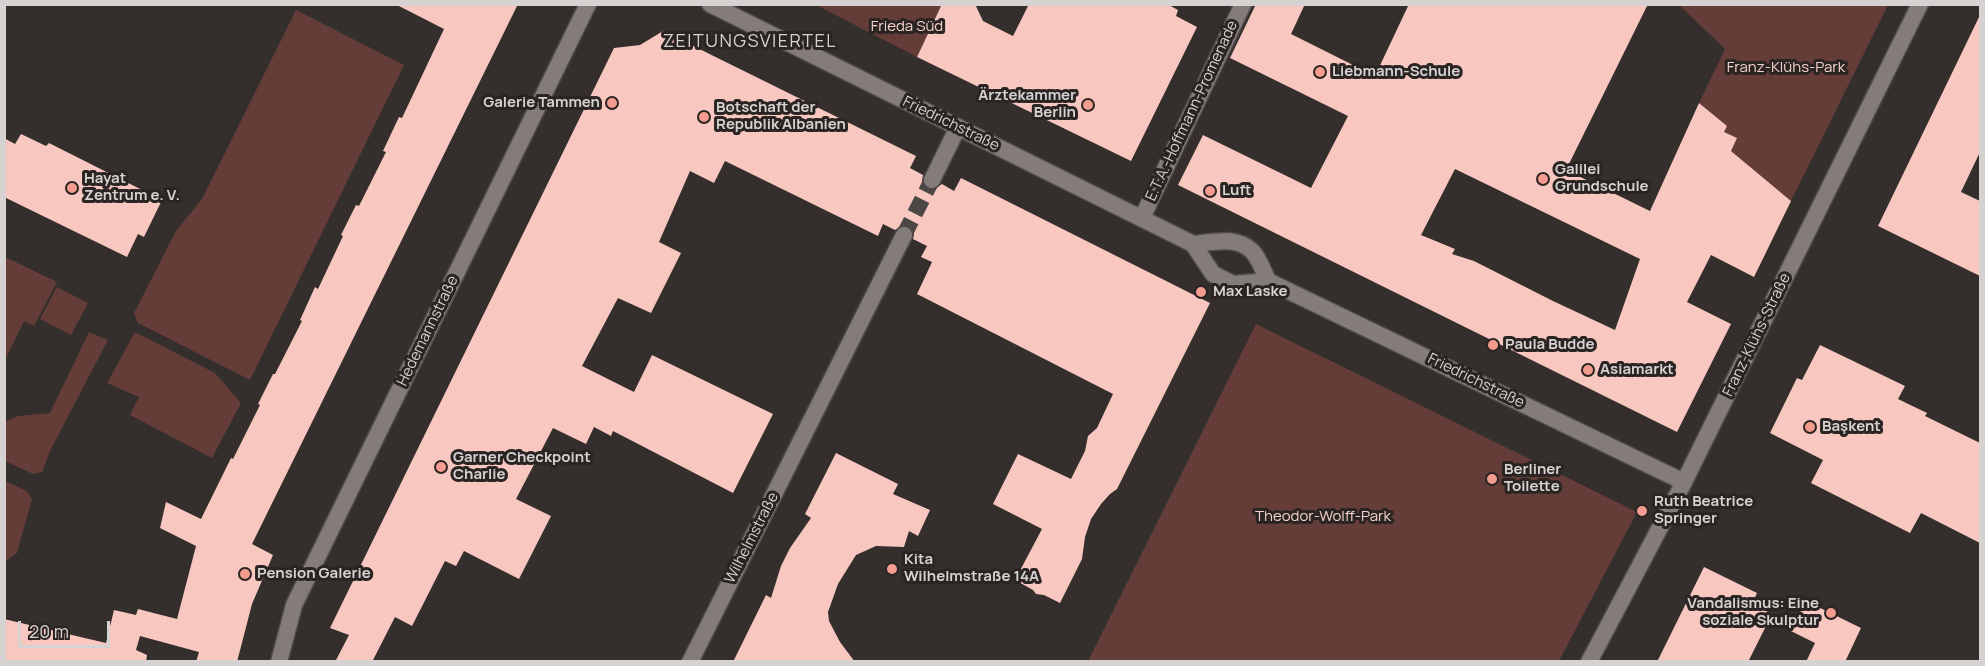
<!DOCTYPE html>
<html>
<head>
<meta charset="utf-8">
<style>
	body { margin:0 }
	#map { position:relative; width:1985px; height:666px; overflow:hidden; background:#342e2c; font-family:Manrope,sans-serif }
	canvas { display:block }
	.frame { position:absolute; inset:0; border:6px solid #d6d2d1; pointer-events:none }
	.scale { position:absolute; left:18px; top:621px; width:92px; height:27px; box-sizing:border-box; border:3px solid #d6d2d1; border-top:0; padding-left:8px; font-size:18px; line-height:21px; white-space:nowrap; color:#d6d2d1; -webkit-text-stroke:4px #2a2423; paint-order:stroke }
</style>
</head>
<body>
<div id="map">
<canvas width="1985" height="666"></canvas>
<div class="frame"></div>
<div class="scale">20 m</div>
</div>
<script>
const context = document.querySelector('canvas').getContext('2d');
context.lineJoin = 'round';
function fillPath(path, color) {
  context.fillStyle = color;
  context.fill(path, 'evenodd');
}
function stroke(path, color, width, dash) {
  context.strokeStyle = color;
  context.lineWidth = width;
  context.lineCap = dash ? 'butt' : 'round';
  context.setLineDash(dash || []);
  context.stroke(path);
}
function drawText(font, color, halo, rows, align = 'center') {
  context.font = font + ' Manrope,sans-serif';
  context.lineWidth = 6;
  context.setLineDash([]);
  context.textBaseline = 'middle';
  context.strokeStyle = halo;
  context.fillStyle = color;
  for (const [text, x, y, turn = 0] of rows) {
    context.save();
    context.translate(x, y);
    context.rotate((+turn || 0) * Math.PI / 180);
    context.textAlign = isNaN(turn) ? turn : align;
    if (halo) context.strokeText(text, 0, 0);
    context.fillText(text, 0, 0);
    context.restore();
  }
}
fillPath(new Path2D(`
	M816 5H942L917 57Z
	M1679 5H1888L1791 201 1731 151 1736 138 1724 132 1726 125 1699 103 1725 49Z
	M296 10 404 65 250 380 138 323 134 313 176 231 202 199Z
	M5 257 57 282 34 326 24 321 7 356 5 366Z
	M57 287 88 303 71 335 40 319Z
	M1256 324 1637 512 1559 661H1088Z
	M89 332 108 340 50 451 42 472 33 474 5 461V422L18 416 50 413Z
	M135 332 215 373 241 403 212 458 130 415 139 397 107 383Z
	M5 481 27 491 32 499 17 553 5 562Z`), '#643d38');
fillPath(new Path2D(`
	M395 4H518L252 544 273 555 252 604 237 662H196L199 652 140 636 136 650 147 655 146 662H4V619L106 643 114 610 136 615 138 609 177 619 196 546 160 528 166 502 201 519 231 458 233 459 260 405 258 404 273 374H275L302 321 300 320 315 287 318 289 343 236 341 235 356 205 359 206 386 152 383 151 399 117 402 118 444 29Z
	M942 4H975L983 21 1013 36 1029 4H1167L1178 10 1176 16 1197 27 1131 161 917 57Z
	M1256 4H1305L1291 34 1375 76 1409 4H1648L1566 170 1650 211 1699 103 1727 126 1724 132 1737 138 1731 151 1791 201 1754 277 1711 255 1687 302 1731 324 1677 432 1178 185 1203 135 1311 188 1348 116 1230 58ZM1455 169 1640 259 1615 330 1553 301 1474 261 1452 254 1455 249 1421 235Z
	M1980 15V152L1961 192 1980 201V276L1878 226Z
	M663 31 916 156 910 168 923 175 922 181 927 189 933 190 942 184 954 191 961 178 1210 303 1117 489 1110 494 1101 504 1091 519 1085 537 1082 559 1060 603 1044 595 1036 594 1033 590 1015 580 1042 529 993 504 1018 454 1071 479 1085 451 1088 436 1097 428 1113 394 917 294 932 262 921 257 927 246 913 239 914 234 909 226 903 225 895 230 883 224 878 236 725 161 714 183 690 171 659 242 681 253 651 313 618 298 582 366 634 392 652 355 773 414 733 493 613 431 611 436 594 427 586 444 553 428 516 499 551 516 519 579 464 551 456 566 445 561 412 626 395 617 372 662H335L349 635 330 628 614 48 640 45Z
	M21 134 46 146 49 143 162 200 144 237 138 234 127 257 4 197V138L15 144Z
	M1820 345 1905 386 1898 399 1927 413 1925 416 1980 443V543L1921 513 1910 533 1811 483 1823 460 1770 433 1797 378 1802 380Z
	M836 453 898 484 893 494 930 510 918 536 909 531 904 547 876 546 856 555 838 584 828 612 829 621 840 642 855 662H733L766 595 771 598 781 566 790 548 811 518 805 514Z
	M1704 567 1757 593 1752 604 1772 614 1748 662H1657Z
	M1806 601 1861 628 1845 662H1806L1815 643 1791 631Z`), '#f8c7bf');
stroke(new Path2D(`
	M904 235 932 180`), '#4c4745', 16, [16, 8]);
const minor = new Path2D(`
	M710 4 1193 244 1213 274 1233 284 1268 281 1684 482
	M932 180 958 127
	M1142 218 1243 4
	M1193 244C1213 242 1236 236 1252 251 1259 258 1264 272 1268 281
	M279 662 294 605 588 4
	M690 662 904 235
	M1589 662 1684 482 1920 4`);
stroke(minor, '#504b4a', 19);
stroke(minor, '#847c7b', 16);
for (const [x, y, r, color] of [
	[1320,72,6,"#f59c90"],
	[612,103,6,"#f59c90"],
	[1088,105,6,"#f59c90"],
	[704,117,6,"#f59c90"],
	[1543,179,6,"#f59c90"],
	[72,188,6,"#f59c90"],
	[1210,191,6,"#f59c90"],
	[1201,292,6,"#f59c90"],
	[1493,345,6,"#f59c90"],
	[1588,370,6,"#f59c90"],
	[1810,427,6,"#f59c90"],
	[441,467,6,"#f59c90"],
	[1492,479,6,"#f59c90"],
	[1642,511,6,"#f59c90"],
	[892,569,6,"#f59c90"],
	[245,574,6,"#f59c90"],
	[1831,613,6,"#f59c90"]
]) {
  const dot = new Path2D();
  dot.arc(x, y, r, 0, 2 * Math.PI);
  context.fillStyle = color;
  context.fill(dot);
  stroke(dot, '#2a2423', 2);
}
drawText('15px', '#f5d1cb', '#2a2423', [
	["Frieda Süd",907,27],
	["Franz-Klühs-Park",1786,68],
	["Theodor-Wolff-Park",1323,517]
]);
drawText('bold 15px', '#d6d2d1', '#2a2423', [
	["Liebmann-Schule",1332,72],
	["Ärztekammer",1076,96,"right"],
	["Berlin",1076,113,"right"],
	["Galerie Tammen",600,103,"right"],
	["Botschaft der",716,108],
	["Republik Albanien",716,125],
	["Galilei",1555,170],
	["Grundschule",1555,187],
	["Hayat",84,179],
	["Zentrum e. V.",84,196],
	["Luft",1222,191],
	["Max Laske",1213,292],
	["Paula Budde",1505,345],
	["Asiamarkt",1600,370],
	["Başkent",1822,427],
	["Garner Checkpoint",453,458],
	["Charlie",453,475],
	["Berliner",1504,470],
	["Toilette",1504,487],
	["Ruth Beatrice",1654,502],
	["Springer",1654,519],
	["Kita",904,560],
	["Wilhelmstraße 14A",904,577],
	["Pension Galerie",257,574],
	["Vandalismus: Eine",1819,604,"right"],
	["soziale Skulptur",1819,621,"right"]
], 'left');
drawText('15px', '#d6d2d1', '#2a2423', [
	["E.T.A.-Hoffmann-Promenade",1192,111,-65],
	["Friedrichstraße",951,124,26],
	["Hedemannstraße",428,331,-64],
	["Franz-Klühs-Straße",1757,335,-64],
	["Friedrichstraße",1476,381,26],
	["Wilhelmstraße",752,538,-63]
]);
context.letterSpacing = '1.5px';
drawText('18px', '#d6d2d1', '#2a2423', [
	["ZEITUNGSVIERTEL",750,42]
]);
context.letterSpacing = '0px';
</script>
</body>
</html>
